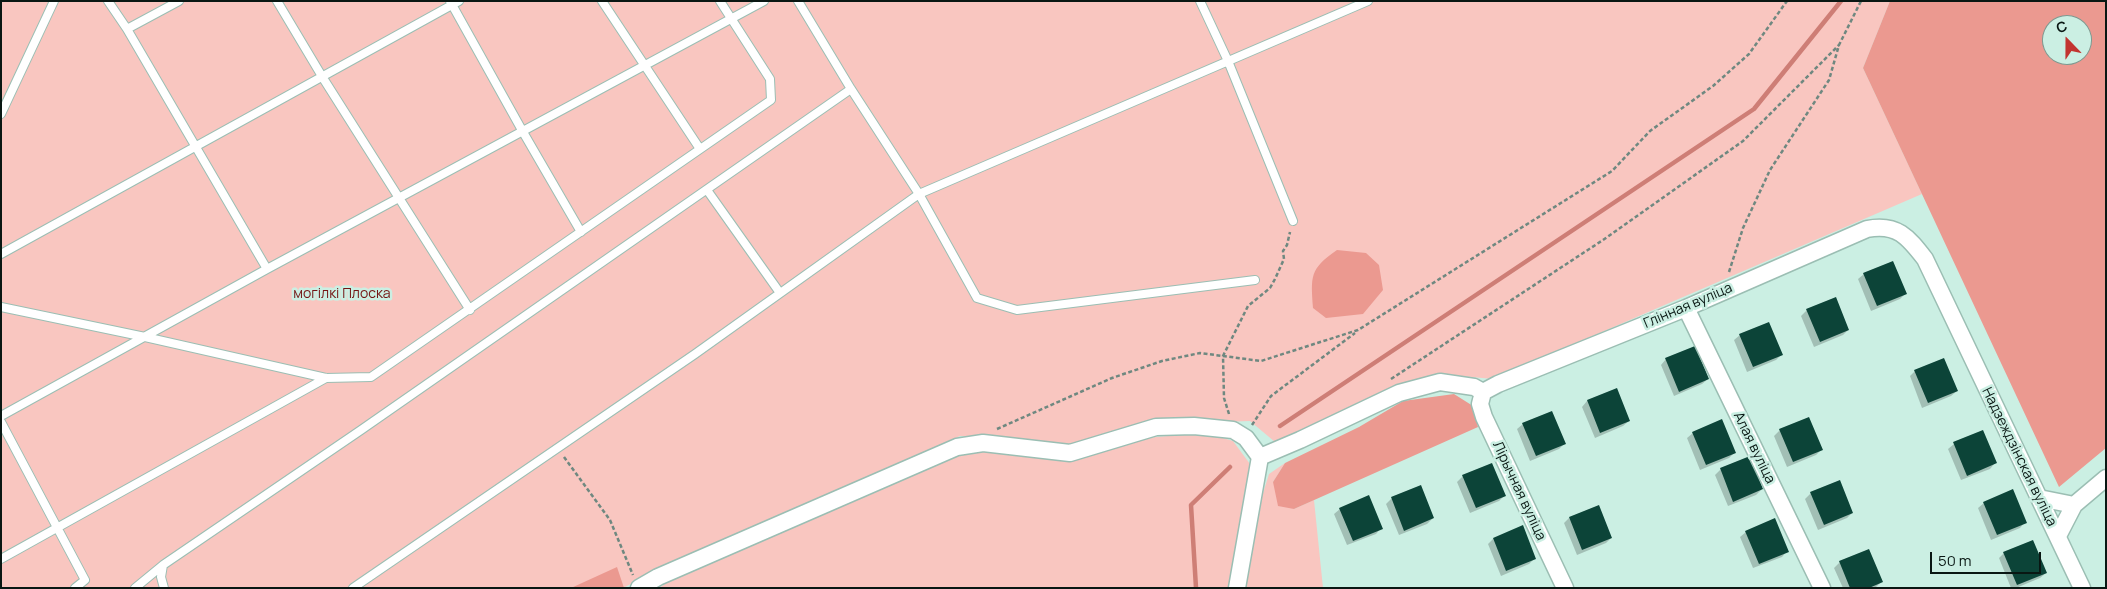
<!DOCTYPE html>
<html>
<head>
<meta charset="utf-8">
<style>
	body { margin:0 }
	#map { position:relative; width:2107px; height:589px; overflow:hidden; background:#cbefe3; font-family:Manrope,sans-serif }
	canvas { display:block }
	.frame { position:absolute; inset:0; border:2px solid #091713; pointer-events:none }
	.north { position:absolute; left:2042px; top:15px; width:50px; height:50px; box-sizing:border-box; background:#cbefe3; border:1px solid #7d9990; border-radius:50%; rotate:338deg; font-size:14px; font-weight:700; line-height:20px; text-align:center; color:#091713 }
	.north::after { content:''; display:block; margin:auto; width:18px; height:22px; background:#c23430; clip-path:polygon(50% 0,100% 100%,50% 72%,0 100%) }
	.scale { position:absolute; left:1930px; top:552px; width:111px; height:22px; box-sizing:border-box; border:2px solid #091713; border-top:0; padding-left:6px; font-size:15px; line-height:18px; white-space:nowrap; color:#091713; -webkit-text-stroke:4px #cbefe3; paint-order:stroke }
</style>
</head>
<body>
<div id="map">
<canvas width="2107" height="589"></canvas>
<div class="frame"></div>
<div class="north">С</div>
<div class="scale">50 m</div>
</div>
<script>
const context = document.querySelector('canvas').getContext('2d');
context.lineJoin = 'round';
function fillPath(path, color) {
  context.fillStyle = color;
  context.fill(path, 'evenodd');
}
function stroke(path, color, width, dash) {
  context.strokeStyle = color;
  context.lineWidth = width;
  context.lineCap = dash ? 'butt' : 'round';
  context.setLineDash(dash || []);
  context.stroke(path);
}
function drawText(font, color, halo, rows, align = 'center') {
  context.font = font + ' Manrope,sans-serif';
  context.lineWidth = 5;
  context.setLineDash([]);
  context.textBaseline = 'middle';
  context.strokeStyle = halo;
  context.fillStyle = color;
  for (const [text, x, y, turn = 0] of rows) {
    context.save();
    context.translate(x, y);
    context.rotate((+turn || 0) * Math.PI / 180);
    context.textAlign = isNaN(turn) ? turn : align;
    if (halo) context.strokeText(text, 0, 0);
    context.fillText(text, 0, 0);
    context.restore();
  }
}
fillPath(new Path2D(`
	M1 1H1890L1863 68 1922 194 1493 379 1440 374 1407 382 1275 442 1250 421 1219 422 1064 447 1005 437 960 436 670 564 623 588H1Z
	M1206 433 1233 441 1250 464V471L1231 588H659L674 578 958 452 1001 451 1062 461 1155 437Z
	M1285 463 1273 482 1294 509 1314 500 1323 588H1246L1259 506 1269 474Z`), '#f9c6c0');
fillPath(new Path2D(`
	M1890 1H2106V448L2059 487 1863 68ZM2052 25H2082V55H2052Z
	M1337 250 1366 253 1379 265 1383 290 1363 314 1326 318 1313 308C1311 277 1309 269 1337 250Z
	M1454 394 1473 406 1478 427 1294 509 1278 506 1273 482 1285 463 1359 427 1403 401Z
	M617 567 624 588H571Z`), '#eb9990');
fillPath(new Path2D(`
	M1864 274 1905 294 1900 299 1871 311 1858 279Z
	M1807 310 1848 330 1843 335 1814 347 1801 316Z
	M1740 335 1781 355 1776 360 1747 372 1734 340Z
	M1666 359 1708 379 1702 384 1674 396 1661 365Z
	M1915 371 1957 391 1951 396 1922 408 1910 376Z
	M1616 389 1629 421 1623 426 1595 438 1582 407 1587 401Z
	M1523 424 1564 444 1559 449 1530 461 1517 429Z
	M1780 430 1821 450 1816 455 1787 467 1774 436Z
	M1693 433 1734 453 1729 458 1700 470 1687 438Z
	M1954 444 1995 463 1990 469 1961 480 1948 449Z
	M1721 469 1762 489 1756 495 1728 506 1715 475Z
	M1463 476 1504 496 1499 501 1470 513 1457 482Z
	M1420 487 1433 518 1427 524 1399 535 1386 504 1391 499Z
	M1811 493 1852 513 1847 518 1818 530 1805 499Z
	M1984 503 2025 522 2020 528 1991 540 1978 508Z
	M1340 509 1381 528 1376 534 1347 545 1334 514Z
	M1569 518 1611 538 1606 543 1577 555 1564 523Z
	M1746 532 1787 551 1782 557 1753 568 1740 537Z
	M1493 539 1535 558 1529 564 1501 576 1488 544Z
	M2004 553 2046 573 2040 578 2016 588H2011L1999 558Z
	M1840 562 1881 582 1875 588H1843L1834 568Z`), '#0003');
stroke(new Path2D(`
	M1280 426 1754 109 1841 1
	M1196 588 1191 505 1230 467`), '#ce7e76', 4.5);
fillPath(new Path2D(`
	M1893 261 1907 294 1877 306 1863 273Z
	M1836 297 1849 330 1820 342 1806 309Z
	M1769 322 1783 355 1753 367 1739 334Z
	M1695 346 1709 379 1679 392 1665 358Z
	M1944 358 1958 391 1928 403 1914 370Z
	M1617 388 1630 421 1600 433 1587 400Z
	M1552 411 1566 444 1536 456 1522 423Z
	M1809 417 1823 450 1793 462 1779 429Z
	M1722 419 1736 453 1706 465 1692 432Z
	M1983 430 1997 463 1967 476 1953 442Z
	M1750 456 1763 489 1733 502 1720 468Z
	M1492 463 1506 496 1476 508 1462 475Z
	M1840 480 1853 513 1824 525 1810 492Z
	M1421 485 1434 518 1404 531 1391 497Z
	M2013 489 2027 523 1997 535 1983 502Z
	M1369 495 1383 529 1353 541 1339 508Z
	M1599 505 1612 538 1582 550 1569 517Z
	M1775 518 1789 552 1759 564 1745 531Z
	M1523 525 1536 559 1506 571 1493 538Z
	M2033 540 2047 573 2017 585 2003 552Z
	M1869 549 1883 582 1869 588H1850L1839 561Z`), '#0c4438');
const lane = new Path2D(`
	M108 1 127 29 267 269
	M277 1 323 78 470 310
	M450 1 523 132 581 232
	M602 1 700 149
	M798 1 851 89 919 194 1368 1
	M1200 1 1228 61 1293 221
	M127 29 179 1
	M1 114 54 1
	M707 190 780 293
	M1 254 459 1
	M1 307 145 337 326 378 371 377 771 100 770 79 720 1
	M1 416 267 269 764 1
	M1 422 85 580 75 588
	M1 559 326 378
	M135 588 163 565
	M164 588 161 577 163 565 361 430 851 89
	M353 588 695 354 919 194 977 298 1017 310 1255 280`);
const street = new Path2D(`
	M1686 308 1822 588
	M1483 392 1498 384 1686 308 1867 229C1897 223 1908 237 1925 259L2082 588
	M1483 392 1480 404 1484 417 1565 588
	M2039 498 2074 505
	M2058 536 2074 505 2106 478
	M639 588 658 577 957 447 983 443 1070 453 1156 427 1194 426 1233 430 1246 438 1260 457 1300 440 1399 393 1440 382 1474 387 1483 392
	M1237 588 1260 457`);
stroke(lane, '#9bbeb3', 10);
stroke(street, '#9bbeb3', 19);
stroke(new Path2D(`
	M1729 272 1743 228 1770 170 1829 80 1839 45 1861 1
	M1391 379 1603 240 1743 141 1839 45
	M1229 414 1224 398 1223 356 1248 306 1270 288 1275 279 1284 259 1283 251 1287 245 1290 232
	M1252 425 1271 396 1355 333
	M997 429 1112 378 1162 361 1200 353 1261 361 1358 330 1612 171 1650 131 1713 86 1749 54 1787 1
	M564 457 610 520 633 575`), '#6f8880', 2.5, [4, 2.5]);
stroke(lane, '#fff', 8);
stroke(street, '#fff', 16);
drawText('14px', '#741413', '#cbefe3', [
	["могілкі Плоска",342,294]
]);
drawText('14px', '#091713', '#cbefe3', [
	["Глінная вуліца",1688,306,-23],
	["Алая вуліца",1754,448,64],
	["Надзеждзінская вуліца",2019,457,64],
	["Лірычная вуліца",1519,491,65]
]);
</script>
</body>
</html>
